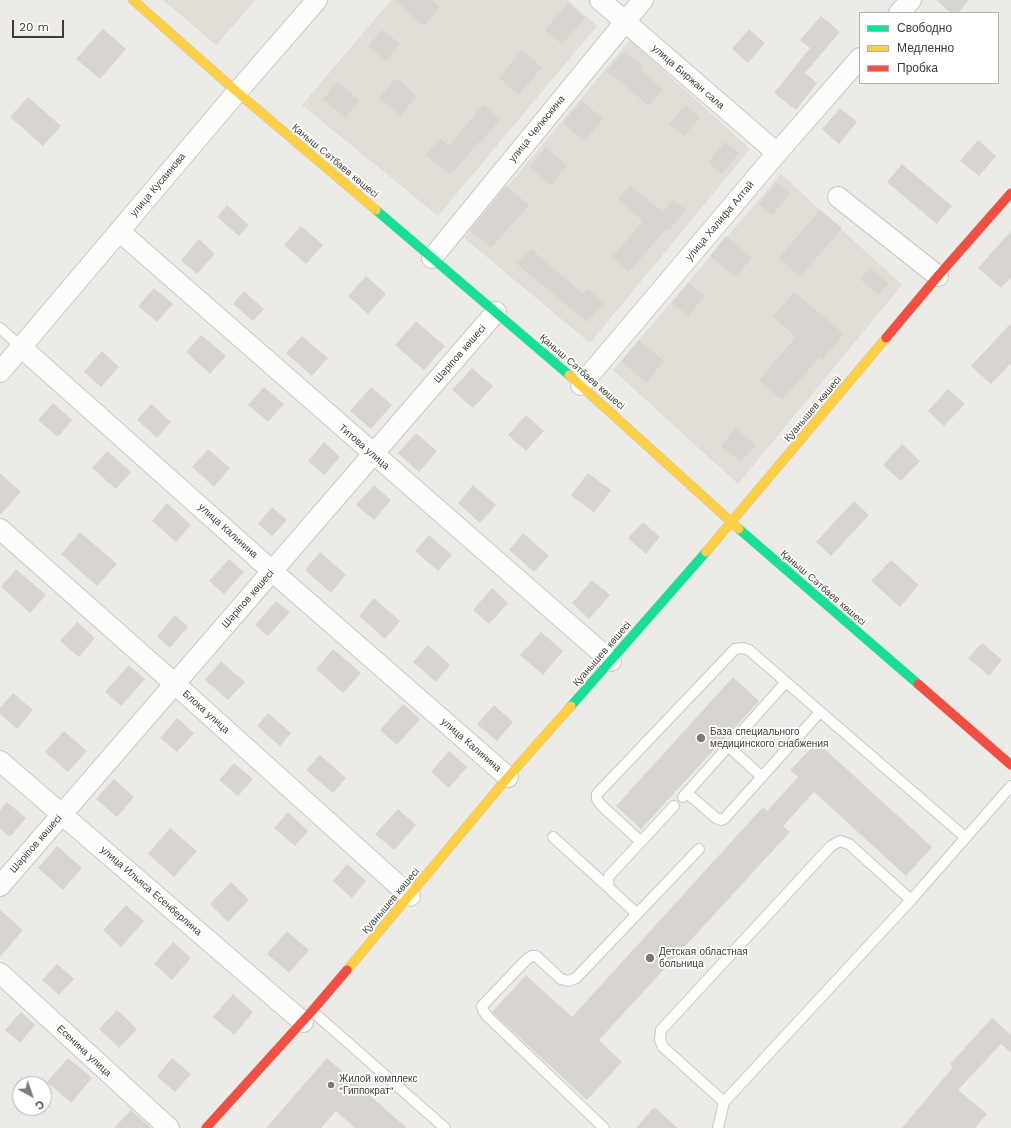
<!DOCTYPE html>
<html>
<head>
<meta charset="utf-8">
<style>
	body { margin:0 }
	#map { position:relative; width:1011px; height:1128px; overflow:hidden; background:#edebe7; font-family:"Work Sans",sans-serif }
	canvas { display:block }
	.legend { position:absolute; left:859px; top:12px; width:140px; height:72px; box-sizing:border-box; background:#fff; border:1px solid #b3b1ae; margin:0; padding:5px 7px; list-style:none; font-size:12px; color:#423c35 }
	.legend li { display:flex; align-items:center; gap:8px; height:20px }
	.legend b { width:20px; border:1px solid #b3b1ae }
	.north { position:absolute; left:12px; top:1076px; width:40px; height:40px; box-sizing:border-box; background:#fff; border:1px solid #b3b1ae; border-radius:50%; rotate:140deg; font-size:11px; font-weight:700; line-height:16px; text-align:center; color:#423c35 }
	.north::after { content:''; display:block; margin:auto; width:14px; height:18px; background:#7e7973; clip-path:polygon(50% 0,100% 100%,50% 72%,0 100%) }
	.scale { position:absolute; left:12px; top:20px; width:52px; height:18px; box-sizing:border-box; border:2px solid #423c35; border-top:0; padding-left:5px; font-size:12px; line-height:14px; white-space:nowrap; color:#423c35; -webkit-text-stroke:3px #fff; paint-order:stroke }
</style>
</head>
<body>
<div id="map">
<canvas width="1011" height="1128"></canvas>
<ul class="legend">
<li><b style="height:5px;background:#16e098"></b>Свободно</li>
<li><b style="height:5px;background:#ffcf43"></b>Медленно</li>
<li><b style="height:5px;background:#f24e42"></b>Пробка</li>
</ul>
<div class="north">С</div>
<div class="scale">20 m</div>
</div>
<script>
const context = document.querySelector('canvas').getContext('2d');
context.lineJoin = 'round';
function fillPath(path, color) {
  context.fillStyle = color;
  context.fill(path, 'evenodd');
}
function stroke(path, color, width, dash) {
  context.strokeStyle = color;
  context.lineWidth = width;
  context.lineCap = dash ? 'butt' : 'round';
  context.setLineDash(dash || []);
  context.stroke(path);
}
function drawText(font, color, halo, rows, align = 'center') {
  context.font = font + ' "Work Sans",sans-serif';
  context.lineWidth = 3.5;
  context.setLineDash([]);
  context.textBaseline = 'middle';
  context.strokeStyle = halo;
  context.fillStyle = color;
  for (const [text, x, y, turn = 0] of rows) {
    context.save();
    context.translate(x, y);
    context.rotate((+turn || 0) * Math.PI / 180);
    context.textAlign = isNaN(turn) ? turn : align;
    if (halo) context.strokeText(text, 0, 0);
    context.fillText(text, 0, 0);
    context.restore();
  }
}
fillPath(new Path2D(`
	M163 0H256L216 45Z
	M391 0H568L597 26 438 216 302 105Z
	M630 40 750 149 590 343 464 238Z
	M781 174 902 285 738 484 613 370Z`), '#e1dcd5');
fillPath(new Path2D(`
	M394 0H432L440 7 424 26Z
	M936 0H969L958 13H951Z
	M568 3 585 18 562 44 545 30Z
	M821 16 840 32 805 73 817 83 796 110 774 93 810 48 800 40Z
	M103 29 126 49 100 79 76 59Z
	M749 29 765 43 748 63 732 49Z
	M382 30 400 44 386 61 368 46Z
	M522 50 542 67 519 95 499 78Z
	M624 51 644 67 641 70 663 89 649 106 607 71Z
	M396 78 417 96 400 116 379 98Z
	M338 82 360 101 345 118 323 99Z
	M28 97 61 126 43 146 10 117Z
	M582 101 603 119 584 141 563 123Z
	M483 105 501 119 481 142 480 141 450 175 426 155 440 138 449 146Z
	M686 105 700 117 684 136 669 124Z
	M840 108 857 122 839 144 822 129Z
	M978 140 996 156 979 176 960 161Z
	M725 142 739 153 722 174 708 162Z
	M546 147 567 166 551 185 529 167Z
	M902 164 952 206 937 224 887 182Z
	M777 183 790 194 772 215 759 204Z
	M630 185 662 212 673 200 686 210 668 231 666 229 629 272 612 257 643 221 618 200Z
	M506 186 529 205 491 248 470 230Z
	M227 205 249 225 239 236 217 217Z
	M820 210 842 228 800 277 779 258Z
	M301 226 323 245 306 264 284 245Z
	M1011 231V277L1001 288 978 268Z
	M726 236 752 258 735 277 710 256Z
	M199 239 215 254 197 274 181 260Z
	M531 249 583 294 587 289 604 303 587 322 517 264Z
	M870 268 889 283 879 295 860 279Z
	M366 276 386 294 368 314 348 296Z
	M689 283 705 296 688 316 672 303Z
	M154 288 173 304 157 322 138 306Z
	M244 291 264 309 253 321 233 304Z
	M794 292 844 334 823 359 820 357 782 400 759 380 796 337 773 317Z
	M416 321 445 346 424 370 395 345Z
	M1011 323V363L991 384 971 366Z
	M201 335 226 356 210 374 186 352Z
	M302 336 328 358 312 376 286 353Z
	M639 340 664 361 646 383 621 361Z
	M102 351 119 367 101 387 84 372Z
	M472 368 493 386 473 408 452 390Z
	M264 387 284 404 268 422 248 405Z
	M371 387 392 405 371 429 350 411Z
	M948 389 965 404 944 426 928 411Z
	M53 403 72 420 58 437 38 420Z
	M151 404 171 422 157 438 137 420Z
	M526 415 544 431 526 451 508 435Z
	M736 428 756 445 741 462 721 446Z
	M416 433 437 451 419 472 398 453Z
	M324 442 340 457 324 475 308 461Z
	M902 444 920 461 901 481 883 465Z
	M208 449 230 468 214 487 192 467Z
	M107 451 131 472 116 489 92 468Z
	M0 473 21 492 0 515Z
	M588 473 611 490 594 513 571 495Z
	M374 485 391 500 374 520 356 505Z
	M473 485 496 505 480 523 458 503Z
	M854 501 869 515 831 556 816 542Z
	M167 503 191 525 176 542 152 521Z
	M272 507 287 520 272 536 258 524Z
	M643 522 660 537 646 554 628 538Z
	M80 532 117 564 97 586 61 554Z
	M523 533 549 556 534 572 509 550Z
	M429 535 452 555 438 571 415 551Z
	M320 552 346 575 331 593 305 570Z
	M229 559 244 572 224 594 209 581Z
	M891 560 919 585 900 607 871 581Z
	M16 569 46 595 30 613 1 587Z
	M592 580 610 595 589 619 572 603Z
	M492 588 508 603 489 624 473 610Z
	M374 598 400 621 385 639 359 616Z
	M276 601 290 612 268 636 255 625Z
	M175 615 188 627 170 648 157 636Z
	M77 622 95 638 79 657 60 641Z
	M541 632 563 651 543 675 520 655Z
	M982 643 1002 660 989 676 968 658Z
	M428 645 450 665 436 682 413 662Z
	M333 649 361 673 343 693 316 669Z
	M221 661 245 682 228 700 205 680Z
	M129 665 145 679 121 706 105 692Z
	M733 677 759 701 641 829 616 806Z
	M13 693 33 710 17 729 0 714V708Z
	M403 704 420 719 397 745 380 730Z
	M494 705 513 722 497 741 477 724Z
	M268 713 291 733 280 746 257 726Z
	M177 718 194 733 177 752 160 738Z
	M64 731 87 751 68 772 45 752Z
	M817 742 932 847 906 876 814 792 783 826 790 832 599 1040 622 1062 587 1100 492 1012 526 975 572 1017 763 807 767 811 798 777 790 770Z
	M449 751 467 767 449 788 431 772Z
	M320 755 346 778 333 793 306 770Z
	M234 763 253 779 238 796 219 780Z
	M114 779 134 797 117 817 96 799Z
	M7 802 26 818 10 837 0 828V810Z
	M398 809 416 825 394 850 375 834Z
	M288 812 308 831 295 846 274 828Z
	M170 828 197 851 174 877 148 854Z
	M57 846 82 868 63 890 38 868Z
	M347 864 366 881 352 898 333 881Z
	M231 882 249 900 228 922 210 904Z
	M126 905 144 921 121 947 103 930Z
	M0 910 23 930 0 957Z
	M287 931 309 950 289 973 267 954Z
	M173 942 191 958 172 980 154 964Z
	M57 964 74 979 59 995 42 980Z
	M233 994 253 1012 234 1035 213 1017Z
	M117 1010 137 1029 119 1048 99 1029Z
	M21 1012 35 1025 20 1043 5 1030Z
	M992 1018 1011 1035V1053L1001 1044 958 1090 987 1114 975 1128H902L953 1067 950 1064Z
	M68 1058 92 1078 71 1103 47 1082Z
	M172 1058 191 1074 175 1092 157 1076Z
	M327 1058 407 1128H355L336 1111 321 1128H266Z
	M654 1107 678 1128H636Z
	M131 1110 151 1128H114Z`), '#d7d4d0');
const lane = new Path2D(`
	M0 328 21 347
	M728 746 762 777
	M687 793 716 818 721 820 724 819 820 712
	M683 797 786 682
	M553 837 609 888
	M640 841 601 805 597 799V794L735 649 743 648 749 650 965 837
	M637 914 609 888 608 881 609 876 674 806
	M312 1011 445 1128
	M724 1102 663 1047 660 1040 661 1030 831 846 840 841 849 844 911 900
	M604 1128 487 1016 483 1010 482 1006 527 959 532 956H536L561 979 568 981 576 978 699 849
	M718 1128 724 1102 911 900 1011 786`);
const street = new Path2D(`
	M600 0 777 153
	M899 13 911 0
	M838 197 938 276
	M119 231 611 661
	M432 258 643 0
	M21 347 272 571 508 777
	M0 372 237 92 317 0
	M581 385 777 153 860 58
	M0 529 175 684 410 896
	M0 761 303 1022
	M0 886 496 312
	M0 973 169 1128`);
const fast = new Path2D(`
	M376 210 569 375
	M739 529 918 684
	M571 706 706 552`);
const slow = new Path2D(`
	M133 0 237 92 376 210
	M569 375 739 529
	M706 552 886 338
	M347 970 508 777 571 706`);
const jam = new Path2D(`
	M886 338 938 276 1011 193
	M918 684 1011 765
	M206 1128 312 1011 347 970`);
stroke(lane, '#cac7c3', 12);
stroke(street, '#cac7c3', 22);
stroke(fast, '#ccc7bf', 10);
stroke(slow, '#ccc7bf', 10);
stroke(jam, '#ccc7bf', 10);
stroke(lane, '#fcfcfb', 10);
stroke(street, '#fcfcfb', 20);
stroke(fast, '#16e098', 9);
stroke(slow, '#ffcf43', 9);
stroke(jam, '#f24e42', 9);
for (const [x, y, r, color] of [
	[701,738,5,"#7e7973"],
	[650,958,5,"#7e7973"],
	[331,1085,4,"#7e7973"]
]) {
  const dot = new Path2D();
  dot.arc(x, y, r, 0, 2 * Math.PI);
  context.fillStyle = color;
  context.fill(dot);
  stroke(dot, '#fff', 1.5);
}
drawText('10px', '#423c35', '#fff', [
	["улица Биржан сала",688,77,41],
	["улица Челюскина",537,129,-51],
	["Қаныш Сәтбаев көшесі",335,161,40],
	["улица Кусаинова",158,185,-50],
	["улица Халифа Алтай",720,221,-50],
	["Шәріпов көшесі",460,354,-49],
	["Қаныш Сәтбаев көшесі",582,372,41],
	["Қуанышев көшесі",813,409,-50],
	["Титова улица",364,447,41],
	["улица Калинина",228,531,42],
	["Қаныш Сәтбаев көшесі",823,588,41],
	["Шәріпов көшесі",248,599,-49],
	["Қуанышев көшесі",602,654,-49],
	["Блока улица",206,712,42],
	["улица Калинина",471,745,41],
	["Шәріпов көшесі",36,844,-49],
	["улица Ильяса Есенберлина",151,891,41],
	["Қуанышев көшесі",391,901,-50],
	["Есенина улица",84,1051,43]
]);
drawText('10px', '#423c35', '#fff', [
	["База специального",710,732],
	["медицинского снабжения",710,744],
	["Детская областная",659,952],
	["больница",659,964],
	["Жилой комплекс",339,1079],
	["\"Гиппократ\"",339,1091]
], 'left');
</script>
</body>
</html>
